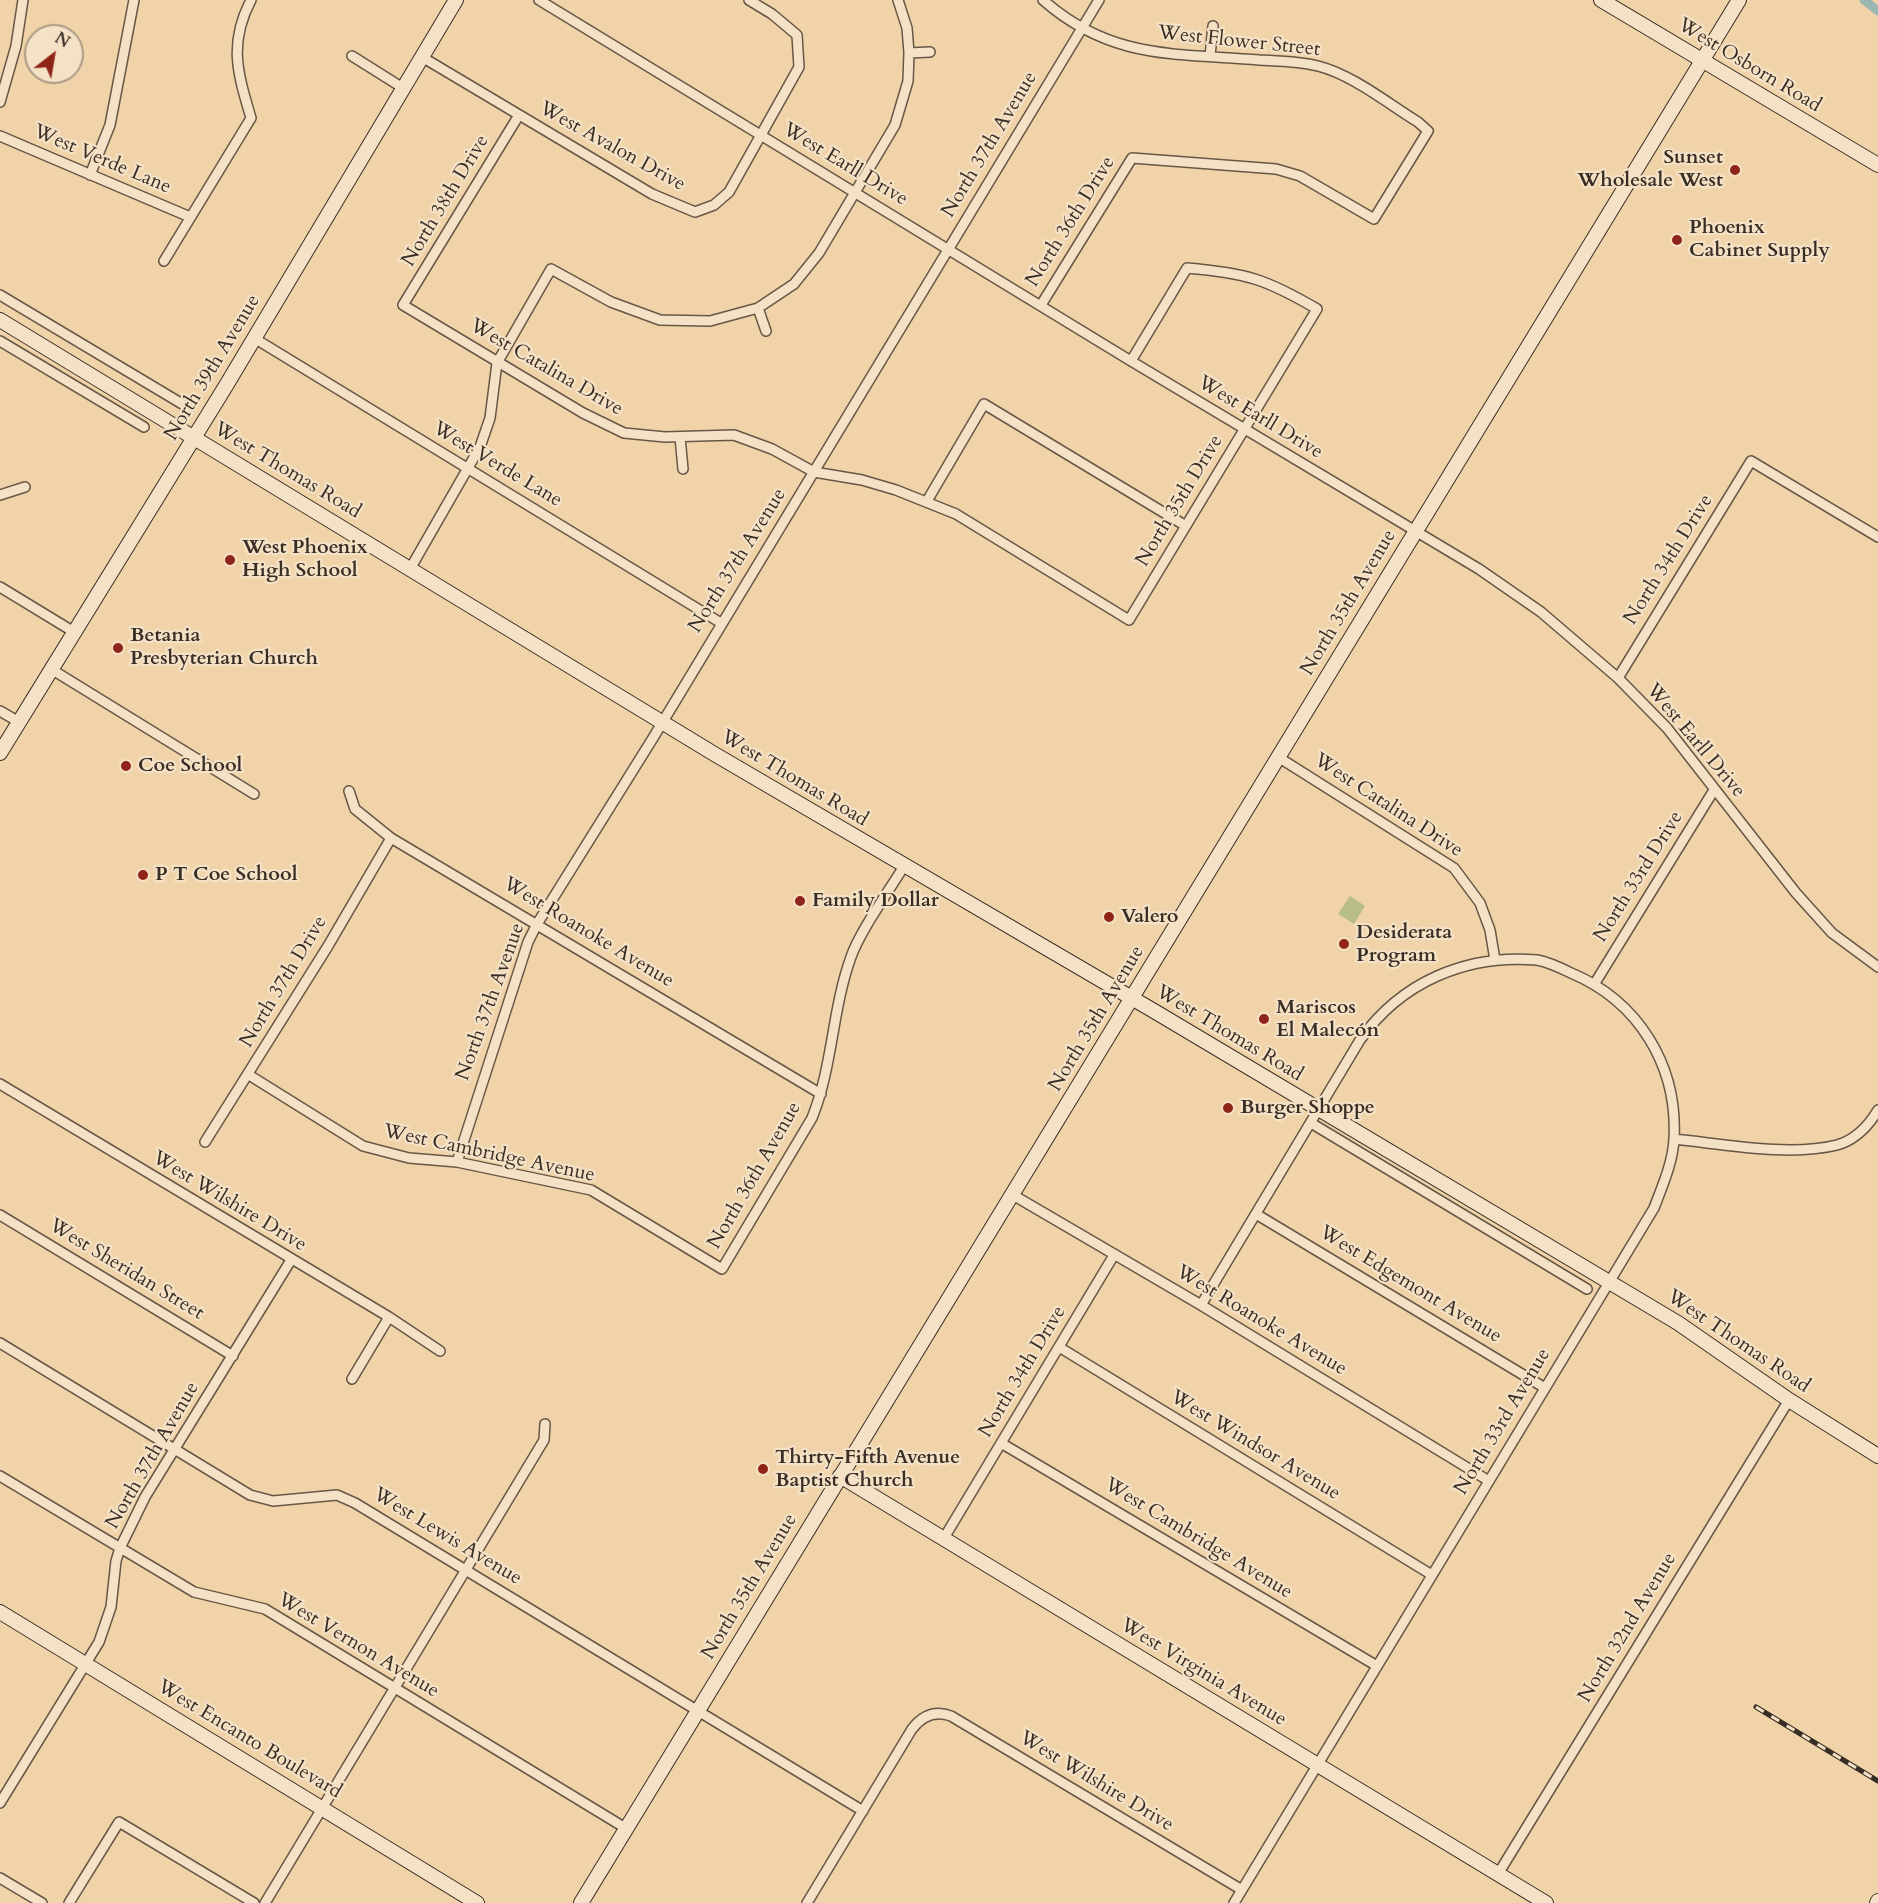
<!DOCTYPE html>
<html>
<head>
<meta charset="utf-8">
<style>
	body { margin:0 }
	#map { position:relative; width:1878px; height:1903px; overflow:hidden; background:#f0d3a8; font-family:Cardo,serif }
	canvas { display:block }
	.north { position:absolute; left:24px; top:24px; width:60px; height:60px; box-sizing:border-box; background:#f5e2c6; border:2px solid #aa9a86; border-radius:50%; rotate:31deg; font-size:16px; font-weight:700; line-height:24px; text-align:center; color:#392e25 }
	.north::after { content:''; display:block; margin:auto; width:21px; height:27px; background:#8f2418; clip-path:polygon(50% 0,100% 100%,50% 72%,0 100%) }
</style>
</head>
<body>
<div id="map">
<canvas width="1878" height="1903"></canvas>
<div class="north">N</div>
</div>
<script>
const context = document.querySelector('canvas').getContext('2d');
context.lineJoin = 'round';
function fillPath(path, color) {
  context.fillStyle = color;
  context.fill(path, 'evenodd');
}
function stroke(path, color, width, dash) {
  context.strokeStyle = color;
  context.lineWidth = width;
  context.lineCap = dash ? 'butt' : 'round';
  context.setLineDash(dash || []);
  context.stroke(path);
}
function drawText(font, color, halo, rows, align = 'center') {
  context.font = font + ' Cardo,serif';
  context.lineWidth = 4.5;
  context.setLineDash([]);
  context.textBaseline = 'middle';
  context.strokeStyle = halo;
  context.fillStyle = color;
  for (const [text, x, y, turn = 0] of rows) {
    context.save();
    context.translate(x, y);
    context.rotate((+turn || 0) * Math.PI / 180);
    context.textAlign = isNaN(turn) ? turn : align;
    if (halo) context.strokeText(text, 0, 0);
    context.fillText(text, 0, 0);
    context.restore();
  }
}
fillPath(new Path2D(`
	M1350 896 1365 906 1354 924 1338 914Z`), '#b8bc89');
stroke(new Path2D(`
	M1864 0 1878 11`), '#9bb7af', 9);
const street = new Path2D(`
	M539 0 1131 361 1479 569 1541 612 1618 678 1667 728 1796 893 1832 933 1878 967
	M909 53 930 52
	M352 56 403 88
	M1210 56 1213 26
	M422 57 652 194 695 212 714 205 729 192 799 67 797 35 772 14 749 0
	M0 102 16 46 23 0
	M519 115 403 305 583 413 624 433 665 437 734 435 772 449 814 472 862 480 896 490 956 514 1129 620 1317 309C1266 279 1246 273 1187 268L1131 361
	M0 136 190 217
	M90 175 110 125 134 0
	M164 261 251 118C238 74 228 44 251 0
	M0 295 189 408
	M1041 305 1132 158 1276 169 1300 176 1374 219 1428 131 1418 122C1387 103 1353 75 1318 66 1299 61 1278 61 1259 60 1175 53 1111 60 1043 0
	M758 308 766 331
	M254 338 721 623
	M0 341 144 427
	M680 437 683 469
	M0 495 25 487
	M927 501 984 404 1186 526
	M410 569 480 447 490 418 497 363 551 269 611 302 660 320 710 321 758 308 794 284 819 253 895 125 908 81 909 53 907 28 898 0
	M0 587 74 632
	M51 669 254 794
	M1618 678 1751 461 1878 537
	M0 711 19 722
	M1278 757 1454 868 1480 903 1490 930 1495 960
	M349 791 355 809 391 838 821 1094
	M1595 983 1714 790
	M249 1075 363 1146 409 1158 457 1162 591 1190 722 1269 812 1118C833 1066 832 1009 851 957 860 931 889 891 904 866
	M0 1084 389 1317 440 1351
	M1311 1123 1587 1289
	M1674 1139C1724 1144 1789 1157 1837 1145 1855 1140 1869 1125 1878 1110
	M205 1142 328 946 391 838
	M457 1162 528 942 537 924 653 738 1099 0
	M1013 1195 1201 1305 1489 1481
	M1256 1214 1545 1388
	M0 1215 233 1356
	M1201 1305 1360 1040C1401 982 1466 954 1537 960 1548 962 1561 968 1571 973 1638 1001 1678 1065 1674 1139 1673 1162 1662 1187 1654 1208L1234 1903
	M0 1343 250 1495 273 1501 337 1495 355 1503 863 1811
	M1059 1347 1432 1575
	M352 1379 389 1317
	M1001 1443 1377 1666
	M0 1476 194 1592 265 1609 627 1829
	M944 1538 1114 1255
	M0 1803 99 1642 111 1607 116 1561 120 1548 145 1497 291 1260
	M1498 1874 1789 1400
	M0 1878 42 1903
	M69 1903 119 1822 254 1903
	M265 1903 544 1440 545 1424
	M807 1903 912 1729C922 1716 935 1710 951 1716L1242 1890`);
const secondary = new Path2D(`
	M1601 0 1878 165
	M0 320 716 755 1154 1011 1678 1323 1789 1400 1878 1456
	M0 753 227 384 456 0
	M840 1476 1546 1903
	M0 1612 477 1903
	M581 1903 1739 0
	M1877 1903 1878 1901`);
stroke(street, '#675746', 12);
stroke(secondary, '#392e25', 16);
stroke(street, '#f5e2c6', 9);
stroke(secondary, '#f5e2c6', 14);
const rail = new Path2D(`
	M1756 1707 1878 1781`);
stroke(rail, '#392e25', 5);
stroke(rail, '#f5e2c6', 3, [9]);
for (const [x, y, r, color] of [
	[1735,170,6,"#8f2418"],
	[1677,240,6,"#8f2418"],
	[230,560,6,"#8f2418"],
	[118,648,6,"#8f2418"],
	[126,766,6,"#8f2418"],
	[143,875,6,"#8f2418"],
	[800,901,6,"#8f2418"],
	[1109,917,6,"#8f2418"],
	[1344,944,6,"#8f2418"],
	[1264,1019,6,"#8f2418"],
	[1228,1108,6,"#8f2418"],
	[763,1469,6,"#8f2418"]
]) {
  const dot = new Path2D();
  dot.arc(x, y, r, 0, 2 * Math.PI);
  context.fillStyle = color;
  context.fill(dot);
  stroke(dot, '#f5e2c6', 2);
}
drawText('20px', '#392e25', '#f5e2c6', [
	["West Flower Street",1239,42,6],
	["West Osborn Road",1749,66,31],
	["North 37th Avenue",990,145,-59],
	["West Avalon Drive",612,147,29],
	["West Verde Lane",102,160,23],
	["West Earll Drive",845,165,31],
	["North 38th Drive",446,201,-59],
	["North 36th Drive",1071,222,-58],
	["North 39th Avenue",213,368,-59],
	["West Catalina Drive",546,368,30],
	["West Earll Drive",1260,418,31],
	["West Verde Lane",497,465,31],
	["West Thomas Road",287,471,31],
	["North 35th Drive",1180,501,-59],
	["North 34th Drive",1669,560,-58],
	["North 37th Avenue",738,561,-58],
	["North 35th Avenue",1349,603,-59],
	["West Earll Drive",1695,741,50],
	["West Thomas Road",794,779,31],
	["West Catalina Drive",1388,806,33],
	["North 33rd Drive",1639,877,-58],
	["West Roanoke Avenue",588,933,31],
	["North 37th Drive",284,982,-59],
	["North 37th Avenue",491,1002,-70],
	["North 35th Avenue",1097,1019,-59],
	["West Thomas Road",1229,1034,31],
	["West Cambridge Avenue",489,1154,12],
	["North 36th Avenue",755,1176,-60],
	["West Wilshire Drive",229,1202,31],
	["West Sheridan Street",126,1270,31],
	["West Edgemont Avenue",1410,1285,31],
	["West Roanoke Avenue",1261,1321,31],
	["West Thomas Road",1738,1342,34],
	["North 34th Drive",1023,1372,-59],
	["North 33rd Avenue",1503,1422,-59],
	["West Windsor Avenue",1255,1446,31],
	["North 37th Avenue",153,1456,-60],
	["West Lewis Avenue",447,1537,31],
	["West Cambridge Avenue",1198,1539,31],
	["North 35th Avenue",750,1587,-59],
	["North 32nd Avenue",1628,1628,-59],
	["West Vernon Avenue",358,1646,31],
	["West Virginia Avenue",1203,1673,31],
	["West Encanto Boulevard",249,1740,31],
	["West Wilshire Drive",1096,1782,31]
]);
drawText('bold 20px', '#392e25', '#f5e2c6', [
	["Sunset",1723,158,"right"],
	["Wholesale West",1723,181,"right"],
	["Phoenix",1689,228],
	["Cabinet Supply",1689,251],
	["West Phoenix",242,548],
	["High School",242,571],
	["Betania",130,636],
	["Presbyterian Church",130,659],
	["Coe School",138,766],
	["P T Coe School",155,875],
	["Family Dollar",812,901],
	["Valero",1121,917],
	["Desiderata",1356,933],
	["Program",1356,956],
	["Mariscos",1276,1008],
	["El Malecón",1276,1031],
	["Burger Shoppe",1240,1108],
	["Thirty-Fifth Avenue",775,1458],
	["Baptist Church",775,1481]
], 'left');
</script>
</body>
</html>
